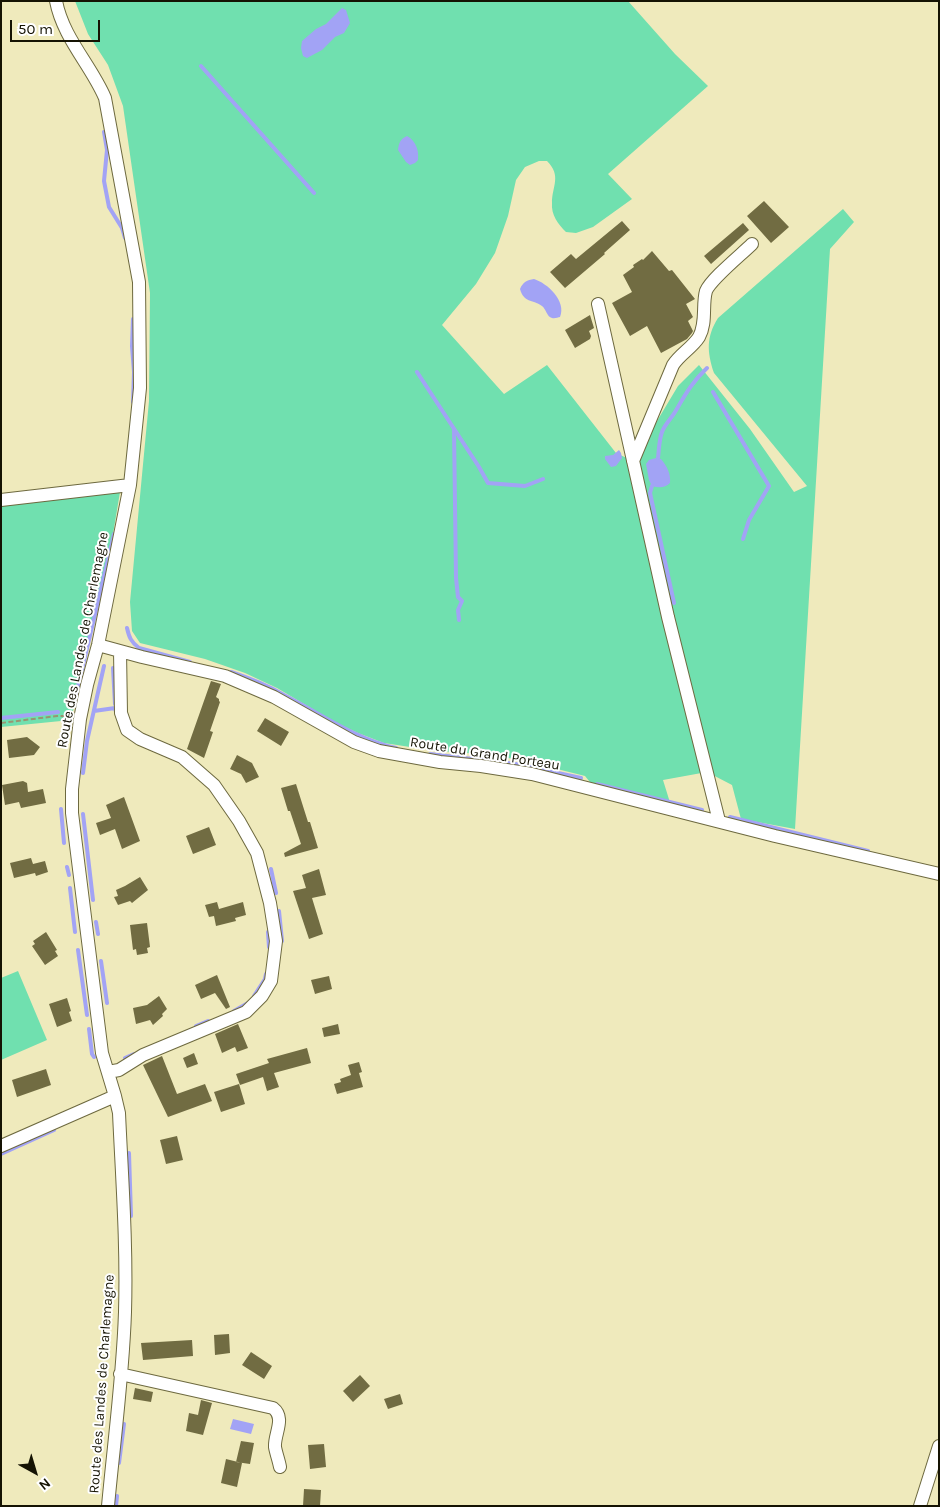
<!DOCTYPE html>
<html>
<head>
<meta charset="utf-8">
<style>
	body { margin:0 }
	#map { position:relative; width:940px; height:1507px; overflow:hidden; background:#efeabc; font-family:Karla,sans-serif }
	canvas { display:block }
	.frame { position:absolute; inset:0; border:2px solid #151303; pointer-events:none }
	.north { position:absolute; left:10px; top:1447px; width:50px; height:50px; -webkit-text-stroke:4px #fff; paint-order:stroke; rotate:141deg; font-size:14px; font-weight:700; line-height:20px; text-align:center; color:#151303 }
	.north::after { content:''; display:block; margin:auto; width:18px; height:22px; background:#151303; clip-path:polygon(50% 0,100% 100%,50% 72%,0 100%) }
	.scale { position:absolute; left:10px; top:20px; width:90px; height:22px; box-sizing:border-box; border:2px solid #151303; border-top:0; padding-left:6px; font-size:15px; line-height:18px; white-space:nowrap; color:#151303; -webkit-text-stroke:4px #fff; paint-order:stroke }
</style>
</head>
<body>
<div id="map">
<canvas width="940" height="1507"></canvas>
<div class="frame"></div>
<div class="north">N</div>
<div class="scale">50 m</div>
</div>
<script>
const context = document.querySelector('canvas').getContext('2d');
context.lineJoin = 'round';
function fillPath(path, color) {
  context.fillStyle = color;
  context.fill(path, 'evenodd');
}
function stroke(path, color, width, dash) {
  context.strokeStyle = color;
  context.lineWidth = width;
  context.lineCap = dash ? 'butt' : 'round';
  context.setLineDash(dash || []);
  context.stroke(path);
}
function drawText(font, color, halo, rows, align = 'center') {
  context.font = font + ' Karla,sans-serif';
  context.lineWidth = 4;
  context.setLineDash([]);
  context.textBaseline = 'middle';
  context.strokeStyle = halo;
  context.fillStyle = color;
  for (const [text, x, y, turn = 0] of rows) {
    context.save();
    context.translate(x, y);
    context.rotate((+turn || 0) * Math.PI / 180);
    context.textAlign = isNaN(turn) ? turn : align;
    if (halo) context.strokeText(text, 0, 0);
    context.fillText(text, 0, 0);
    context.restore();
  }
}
fillPath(new Path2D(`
	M75 1H628L675 54 708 86 608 174 632 199 593 227 576 233 566 232C558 224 551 215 552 203 552 186 562 176 547 161H539L525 167 516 180 508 216 495 253 476 284 442 325 504 394 547 365 616 453 633 461 678 386 699 365 750 429 794 492 807 486 714 373C707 352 706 337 718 318L843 209 854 222 830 249 795 829 741 819 732 785 707 772 663 780 672 809 594 787 585 776 521 760 482 754 451 752 410 747 384 743 358 733 333 721 277 688 245 673 205 659 140 643 132 631 130 602 149 401 150 293 123 106 108 65 88 34Z
	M121 486 109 558 87 646 71 720 1 727V500Z
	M18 971 47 1040 1 1060V978Z`), '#70e0af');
fillPath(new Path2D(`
	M342 8 346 10 350 23 344 33 335 37 322 50 307 58 303 56 301 48 302 41 316 29 326 24Z
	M407 136C416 141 419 150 418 160L415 163 410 165 406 162 398 150C399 143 400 139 407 136Z
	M534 279C547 283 567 301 560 317 558 317 555 319 552 318 547 317 546 309 542 306 532 299 524 303 520 289 523 282 527 280 534 279Z
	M619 450 621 453 622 458 616 466 611 467 605 459V456L613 455Z
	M656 458 661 459C667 466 671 474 670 483 665 488 659 488 652 486L649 480 646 464 649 460Z
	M233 1419 254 1424 251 1434 230 1429Z`), '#a2a3f5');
stroke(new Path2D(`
	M201 66 314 193
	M104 132 107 150 104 181 109 207 122 228 125 238
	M417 372 479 467 488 483 525 486 543 479
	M713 392 769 486 749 520 743 539
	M133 402 134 372 132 346 133 319
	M454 430 456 578 458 597 462 601 458 610 459 620
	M658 458C659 450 659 440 662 432 665 424 671 419 675 412 685 395 692 382 707 368
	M652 486 650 493 674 603
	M127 628C129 637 131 642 139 648L190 662
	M113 668 115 704
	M231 672C249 678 267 685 284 695 321 714 355 739 396 748
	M75 699 114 534
	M94 711 115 708 116 712
	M1 718 58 712
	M430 754 516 764 581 778
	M83 773 87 741 104 666
	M597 784 702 810
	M61 809 64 843
	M83 814 93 900
	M730 817 868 851
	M67 867 69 875
	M271 869 276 893
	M70 888 75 932
	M279 911 282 941
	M96 922 98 934
	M268 932 269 947
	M78 950 87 1015
	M101 961 107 1003
	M254 996 265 979 266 974
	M234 1011 248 1003
	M196 1026 208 1021
	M89 1029 92 1054 94 1057
	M125 1058 134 1054
	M129 1153 131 1216
	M1 1154 54 1130
	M119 1463 124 1424
	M116 1506 117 1496`), '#a2a3f5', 4);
fillPath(new Path2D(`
	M764 201 789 227 771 243 747 216Z
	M622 221 630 230 604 253 605 254 565 288 550 272 571 254 576 259Z
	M743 223 749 230 711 264 704 256Z
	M652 251 669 271 672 270 695 299 686 304 693 317 688 321 693 331 692 333 687 339 661 353 647 326 630 336 612 303 632 292 623 275 634 267 633 265 642 259 643 260Z
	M590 315 594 328 589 331 591 336 590 339 575 348 565 330Z
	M211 681 221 684 216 697 219 699V701L220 702 210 731 213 732 204 758 187 749Z
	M265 718 289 732 281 746 257 731Z
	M27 737 40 747 34 755 9 758 7 740Z
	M237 755 252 763 259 777 246 783 241 774 230 769Z
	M23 781 27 783 28 792 43 789 46 803 21 808 19 802 5 805 2 785Z
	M296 784 308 822H310L318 848 285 857 284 853 301 844 290 811H288L281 788Z
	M124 797 140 841 122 849 115 829 100 835 96 823 111 818 106 805Z
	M209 827 216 845 193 854 186 836Z
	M31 858 33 864 45 861 48 872 36 876 35 873 14 878 10 863Z
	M319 869 326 895 312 898 323 934 309 939 293 891 306 888 302 875Z
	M140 877 148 890 132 903 130 901 118 905 114 897 118 896 116 890 125 886Z
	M217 902 219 909 243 902 246 915 235 918 236 921 216 926 214 916 209 917 205 905Z
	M147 923 150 947 147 948 148 953 137 955 136 949 133 950 130 925Z
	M46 932 57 950 55 951 58 956 45 965 32 946 35 944 33 941Z
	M217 975 230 1007 226 1009 215 993 201 999 195 985Z
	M329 976 332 989 315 994 311 980Z
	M159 996 167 1009 162 1014 163 1016 153 1025 150 1020 136 1024 133 1008 147 1005Z
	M67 998 71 1011 69 1012 72 1021 57 1027 49 1004Z
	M238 1024 248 1048 237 1052 235 1047 222 1053 215 1034Z
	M338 1024 340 1034 324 1037 322 1028Z
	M307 1048 311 1063 274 1073 279 1087 267 1091 263 1077 240 1085 236 1074 269 1063 267 1059Z
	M194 1053 198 1064 187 1068 183 1058Z
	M162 1056 177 1094 205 1084 212 1101 168 1117 143 1065Z
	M359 1062 362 1072 359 1073 363 1087 337 1094 334 1084 341 1082 340 1079 351 1075 348 1065Z
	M46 1069 51 1085 17 1097 12 1080Z
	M239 1084 245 1104 221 1112 214 1092Z
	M177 1136 183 1160 166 1164 160 1140Z
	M229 1334 230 1353 215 1355 214 1335Z
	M192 1340 193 1356 143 1360 141 1343Z
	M251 1352 272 1366 264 1379 242 1365Z
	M360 1375 370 1386 353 1402 343 1391Z
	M135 1388 153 1392 151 1402 133 1399Z
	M400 1394 403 1404 388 1409 384 1399Z
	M201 1400 212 1403 203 1435 186 1431 189 1413 198 1415Z
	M241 1441 254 1443 250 1464 236 1462Z
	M324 1444 326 1467 310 1469 308 1445Z
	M226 1459 242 1463 237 1487 221 1483Z
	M304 1489 321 1490 320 1506H303Z`), '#716c42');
const minor = new Path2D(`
	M56 1C63 38 91 65 105 98L139 282 140 388 130 485 98 645 87 685 80 719 72 789V813L102 1053 115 1096 119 1113C122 1179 127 1245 125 1312 123 1376 114 1441 108 1506
	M598 304 668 617 719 821
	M633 461 673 365C680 354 692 348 699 337 707 323 702 305 706 291 711 279 742 254 752 244
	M1 500 130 485
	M98 645 142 657 225 676 274 697 354 742 379 751 440 762 481 766 532 774 775 836 939 874
	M108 1072 119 1070 143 1055 246 1012 262 996 271 981 276 941 270 903 257 853 239 821 214 785 182 757 140 739 127 730 121 713 120 651
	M1 1146 115 1096
	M120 1374 273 1408C286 1418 274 1434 275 1447 276 1453 279 1461 280 1467
	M920 1506 939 1446`);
stroke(minor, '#6d693f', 14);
stroke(new Path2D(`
	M1 723 57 716H68`), '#989572', 2, [5, 2.5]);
stroke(minor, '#fff', 12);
drawText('14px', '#151303', '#fff', [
	["Route des Landes de Charlemagne",83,640,-79],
	["Route du Grand Porteau",485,754,9],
	["Route des Landes de Charlemagne",102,1384,-86]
]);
</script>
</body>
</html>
